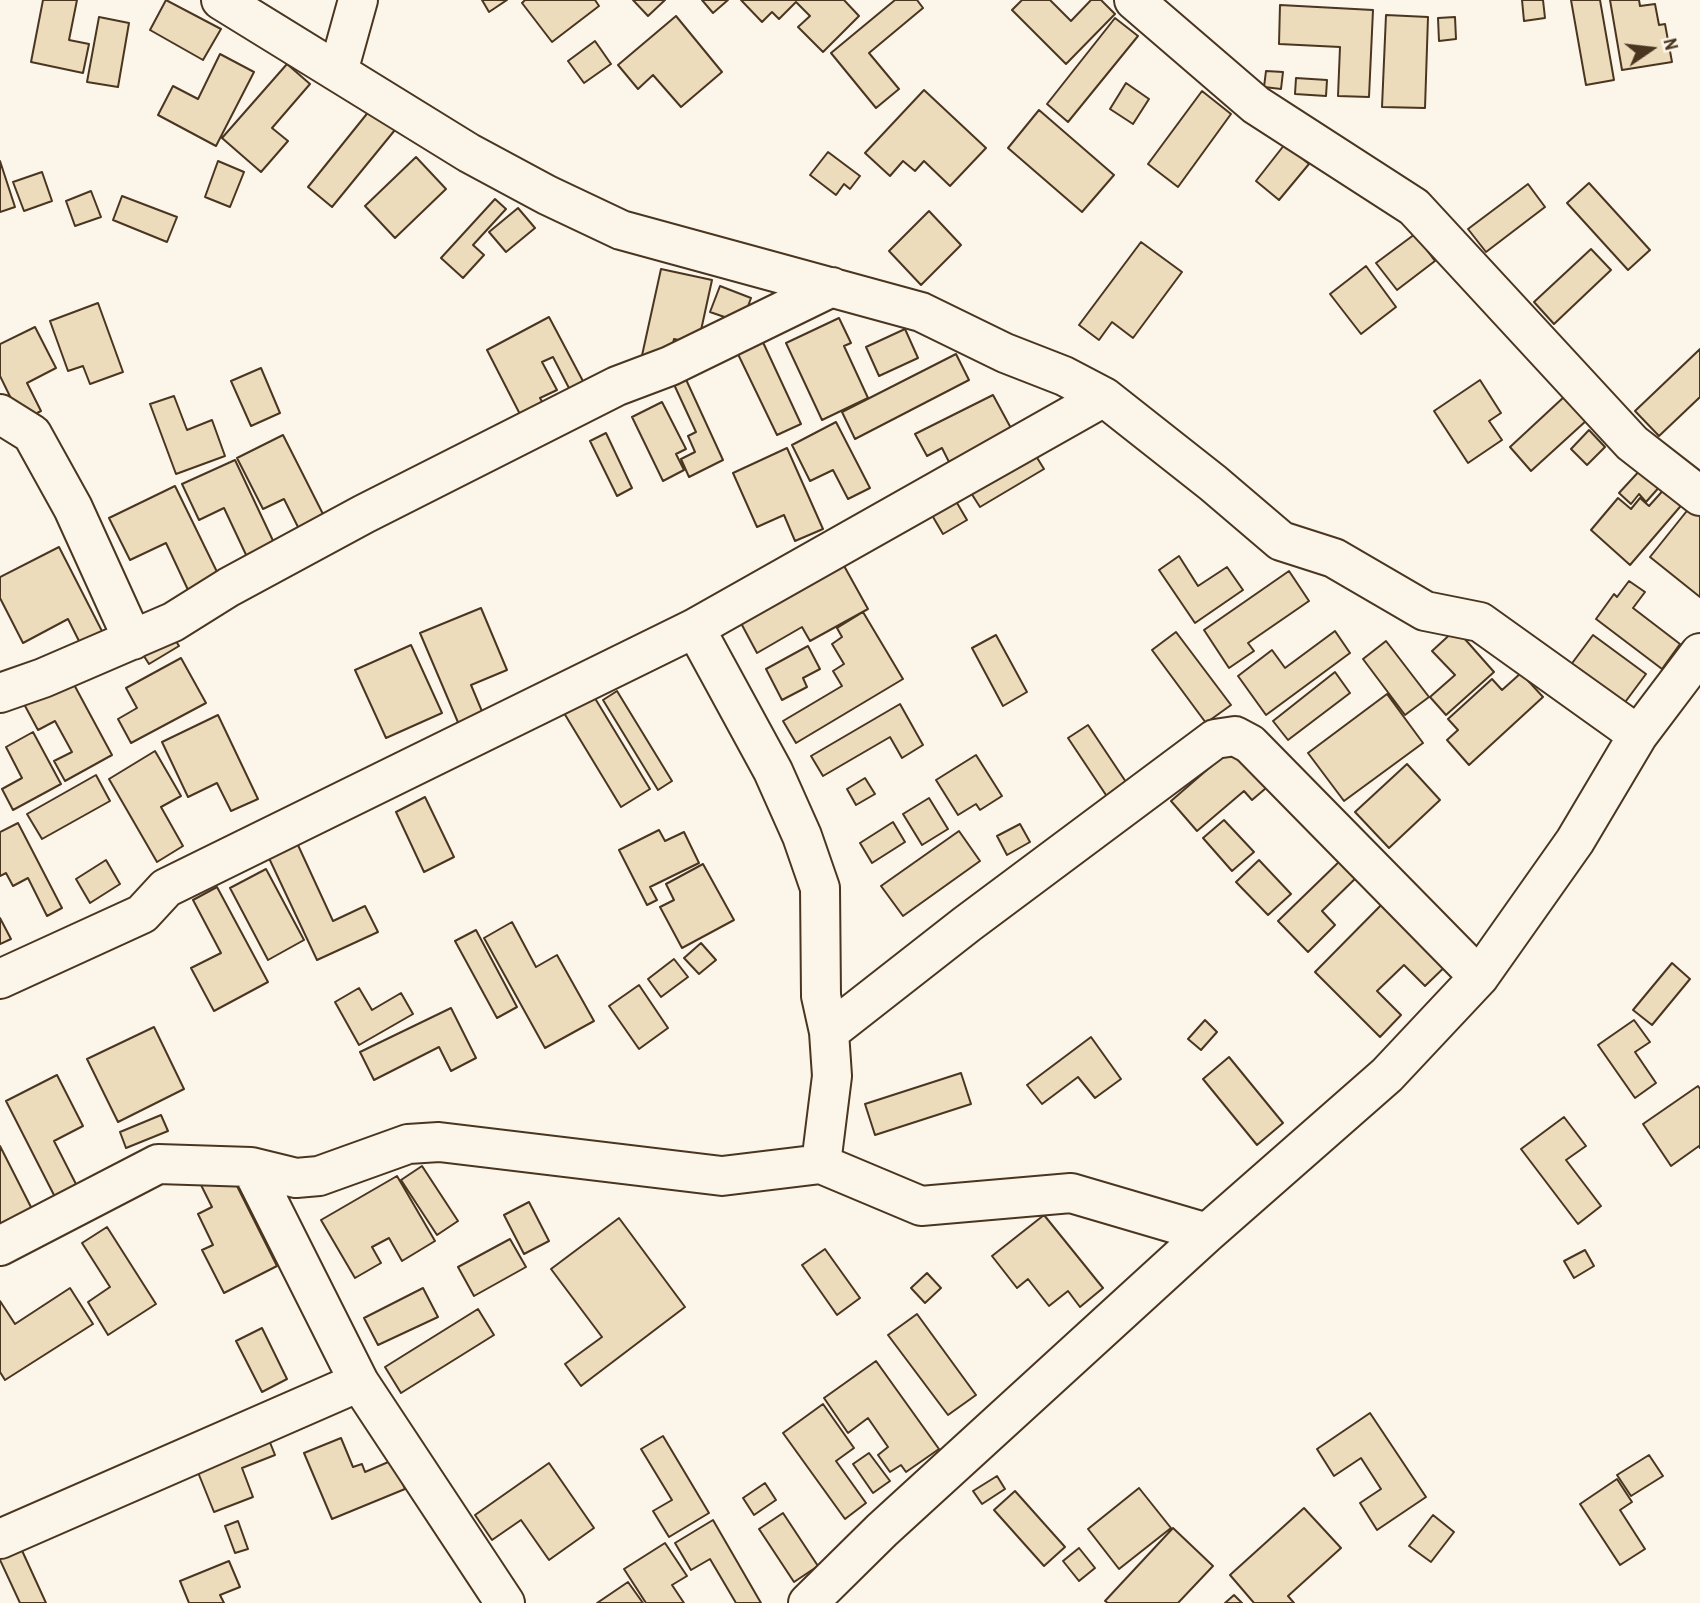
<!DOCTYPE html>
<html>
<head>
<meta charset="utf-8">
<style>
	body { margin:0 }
	#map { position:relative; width:1700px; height:1603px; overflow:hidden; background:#fbf6e9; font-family:"Archivo Narrow",sans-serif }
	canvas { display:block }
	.north { position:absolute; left:1616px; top:14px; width:70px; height:70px; -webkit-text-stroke:5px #fbf6e9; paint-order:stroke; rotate:76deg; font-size:19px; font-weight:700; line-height:28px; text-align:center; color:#4a3520 }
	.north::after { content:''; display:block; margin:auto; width:24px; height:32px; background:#4a3520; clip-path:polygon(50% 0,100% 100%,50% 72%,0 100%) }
</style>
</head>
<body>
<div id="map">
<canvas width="1700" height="1603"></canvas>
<div class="north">N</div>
</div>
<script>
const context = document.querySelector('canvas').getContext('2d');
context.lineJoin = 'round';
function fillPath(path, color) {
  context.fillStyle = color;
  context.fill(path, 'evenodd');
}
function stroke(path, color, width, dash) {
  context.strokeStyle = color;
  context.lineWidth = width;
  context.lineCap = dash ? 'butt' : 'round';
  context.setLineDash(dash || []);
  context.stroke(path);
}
const building = new Path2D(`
	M43 0H77L69 40 89 44 83 73 31 62Z
	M166 0 221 29 203 60 150 30Z
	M482 0H507L489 12Z
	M525 0H595L599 6 552 42 522 3Z
	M633 0H665L648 16Z
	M702 0H728L713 13Z
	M741 0H844L859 16 823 52 798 27 810 16 796 2 779 19 772 12 762 22Z
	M895 0H917L923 8 869 53 899 89 876 108 831 53Z
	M1022 0H1050L1071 21 1091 0H1101L1115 14 1066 64 1012 10Z
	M1522 0H1543L1545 18 1524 21Z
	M1571 0H1600L1614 80 1586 85Z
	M1610 0H1639L1640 6 1655 4 1659 25 1665 24 1672 62 1622 70Z
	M1280 5 1373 10 1369 97 1338 96 1340 47 1279 44Z
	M1386 15 1428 17 1425 108 1382 107Z
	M676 16 722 72 681 107 653 75 638 89 618 65Z
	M99 17 129 23 118 87 87 82Z
	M1455 17 1456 39 1439 41 1438 18Z
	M1115 18 1138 36 1068 122 1047 104Z
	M595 41 611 64 584 83 568 61Z
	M220 54 254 72 216 146 158 115 173 86 198 99Z
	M287 64 310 84 272 128 288 141 261 172 222 138Z
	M1266 71 1283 72 1281 89 1264 87Z
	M1296 78 1327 80 1326 96 1295 94Z
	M1126 83 1149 99 1133 124 1110 109Z
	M924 90 986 148 950 186 924 161 915 171 903 161 890 176 865 153Z
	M1202 91 1231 114 1178 187 1148 164Z
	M374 105 399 125 332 207 308 187Z
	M1039 110 1114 175 1082 212 1008 148Z
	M1285 144 1309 164 1279 200 1256 181Z
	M828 152 860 176 850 189 844 184 836 195 810 175Z
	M416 157 446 189 395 238 365 206Z
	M0 161 15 207 0 212Z
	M218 161 244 172 230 207 205 197Z
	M42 172 52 201 24 211 13 182Z
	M1589 183 1650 250 1628 270 1567 203Z
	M1528 184 1545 207 1486 252 1468 229Z
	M91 191 101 217 75 226 66 201Z
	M122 196 177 217 167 242 113 220Z
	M495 199 506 209 473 245 484 255 463 278 441 258Z
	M518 208 535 228 506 252 489 232Z
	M929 211 961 245 921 285 889 251Z
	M1415 234 1435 261 1397 290 1376 263Z
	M1141 242 1182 272 1133 338 1112 322 1099 340 1079 325Z
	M1591 249 1611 270 1554 324 1534 302Z
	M1366 266 1396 307 1361 334 1330 294Z
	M661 269 712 280 698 344 674 339 668 366 641 360Z
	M720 286 751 298 742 323 710 312Z
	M98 303 123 372 90 384 83 366 68 371 50 321Z
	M549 317 584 383 570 390 553 357 542 362 557 390 540 398 547 410 524 422 487 350Z
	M839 318 851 343 844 346 868 398 822 420 786 343Z
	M35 327 56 368 27 383 41 411 22 421 0 376V344Z
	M905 329 918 358 879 376 866 347Z
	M761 338 801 424 777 435 736 350Z
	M1700 349V397L1659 436 1635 411Z
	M956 354 969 380 855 439 842 412Z
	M261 368 280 413 251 426 231 381Z
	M683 373 723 460 689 477 681 459 695 452 688 436 696 432 671 378Z
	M1480 380 1501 413 1489 421 1502 440 1468 463 1434 411Z
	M993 395 1012 430 949 462 942 448 927 456 915 434Z
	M174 396 187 430 212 420 225 456 176 474 150 404Z
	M1565 396 1587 420 1531 471 1510 447Z
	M662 402 686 449 676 454 684 470 663 481 632 417Z
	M836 422 870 488 848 499 833 470 810 481 792 445Z
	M1589 430 1605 447 1587 465 1571 449Z
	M606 433 632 488 617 496 590 441Z
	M283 435 326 520 301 533 284 499 263 509 237 458Z
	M1028 443 1044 469 980 507 964 482Z
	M787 448 823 529 795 541 784 515 757 527 733 473Z
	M235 460 276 547 248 559 224 508 199 520 182 484Z
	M1643 467 1662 484 1646 502 1639 494 1631 504 1619 493Z
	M175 486 220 578 189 592 166 543 130 560 109 518Z
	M1667 486 1685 501 1630 565 1591 530 1618 498 1631 509 1640 498 1649 506Z
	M950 491 967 520 943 534 926 505Z
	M1694 502 1700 506V597L1650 557Z
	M59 547 105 637 83 649 68 619 23 643 0 598V577Z
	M838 555 868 609 810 641 802 627 757 653 735 612Z
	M1179 556 1198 586 1227 567 1243 590 1195 623 1159 570Z
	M1289 571 1309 601 1248 643 1254 651 1229 668 1204 630Z
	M1629 581 1645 592 1633 608 1680 644 1662 669 1596 619 1614 594 1617 597Z
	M481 608 507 670 471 685 484 716 460 727 420 633Z
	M863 612 903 679 796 743 783 721 842 686 833 671 844 664 832 644 842 637 837 628Z
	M167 626 179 646 149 664 137 645Z
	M1456 629 1494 672 1446 715 1430 697 1455 675 1432 651Z
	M1335 631 1350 653 1266 715 1238 676 1272 650 1285 668Z
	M1176 632 1231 705 1206 723 1152 650Z
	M996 635 1027 692 1003 706 972 648Z
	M1593 635 1646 674 1623 705 1570 666Z
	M1386 641 1429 697 1405 715 1363 659Z
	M411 645 442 713 386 738 355 670Z
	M808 646 820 669 803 678 807 687 782 700 766 669Z
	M181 658 206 703 131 743 118 719 137 708 126 688Z
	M1335 672 1350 693 1288 740 1273 721Z
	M1521 673 1543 697 1469 765 1447 740 1458 730 1448 719 1492 679 1502 690Z
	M71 679 112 755 65 781 54 761 72 752 55 721 38 730 24 704Z
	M617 691 672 781 658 790 603 700Z
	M1387 694 1423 743 1344 801 1308 753Z
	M593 695 650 789 621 807 564 713Z
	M900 704 923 745 902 758 890 737 823 776 811 756Z
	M218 715 258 799 231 811 217 783 188 797 162 742Z
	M1088 725 1128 785 1108 798 1068 738Z
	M33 732 61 784 13 810 2 789 22 778 6 747Z
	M1238 743 1272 783 1252 800 1244 791 1197 831 1171 801Z
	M155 751 181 796 161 807 183 846 157 862 109 779Z
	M976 755 1002 796 980 810 976 804 958 815 936 780Z
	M1407 764 1440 800 1389 848 1355 812Z
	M96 775 110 801 42 839 27 814Z
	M865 778 875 794 856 805 847 789Z
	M425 797 454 857 424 872 396 812Z
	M929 798 948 829 922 845 903 814Z
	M1224 820 1254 852 1232 871 1203 838Z
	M893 822 905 842 872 863 860 843Z
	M18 823 62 908 47 916 28 878 13 886 6 873 0 876V832Z
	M1020 824 1030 842 1007 855 997 836Z
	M659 830 665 841 684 832 699 863 650 887 657 900 647 905 619 850Z
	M959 831 980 861 903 916 881 886Z
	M297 843 333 921 365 906 378 932 317 960 268 856Z
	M1344 857 1360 874 1322 911 1335 925 1308 952 1278 921Z
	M106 860 120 884 90 903 76 879Z
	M1259 860 1291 894 1268 915 1236 882Z
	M703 864 734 920 682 948 660 907 674 900 666 884Z
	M266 869 304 940 268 960 230 888Z
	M217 887 268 982 214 1011 191 968 221 953 193 900Z
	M1392 894 1455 957 1425 986 1404 965 1377 991 1401 1015 1380 1037 1315 972Z
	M0 918 11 939 0 944Z
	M512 922 536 967 557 955 594 1021 545 1048 484 938Z
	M476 930 517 1007 497 1018 455 941Z
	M701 943 716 960 699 974 684 958Z
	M674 959 688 977 661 997 648 979Z
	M1672 963 1690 979 1652 1025 1633 1010Z
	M639 985 668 1028 639 1049 609 1006Z
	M359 988 372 1010 401 993 413 1014 359 1045 335 1002Z
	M451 1008 476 1058 451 1071 439 1047 374 1080 360 1052Z
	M1205 1020 1217 1032 1201 1050 1188 1039Z
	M1634 1020 1650 1042 1635 1052 1656 1083 1635 1098 1598 1045Z
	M154 1027 184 1089 118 1122 87 1059Z
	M1091 1037 1121 1079 1095 1098 1078 1077 1042 1104 1027 1085Z
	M1229 1057 1283 1123 1257 1145 1203 1079Z
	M961 1073 971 1104 875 1135 865 1104Z
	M57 1075 83 1126 54 1141 78 1188 56 1199 6 1101Z
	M1698 1086 1700 1089V1148L1699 1146 1671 1166 1643 1124Z
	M161 1115 168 1131 126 1148 120 1132Z
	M1564 1117 1586 1146 1566 1160 1601 1206 1578 1224 1521 1149Z
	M0 1146 34 1213 0 1227Z
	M227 1166 277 1266 224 1293 202 1250 213 1245 198 1214 212 1207 199 1181Z
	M422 1166 458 1221 437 1235 401 1180Z
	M397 1176 435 1241 402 1261 389 1238 372 1247 381 1263 355 1278 321 1220Z
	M529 1202 549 1241 524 1254 504 1215Z
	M1044 1215 1103 1288 1080 1307 1068 1291 1049 1306 1028 1279 1017 1288 992 1256Z
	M619 1218 685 1307 581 1386 565 1364 602 1337 551 1269Z
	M107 1227 156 1304 108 1335 88 1302 110 1287 82 1243Z
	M510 1239 526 1267 474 1296 458 1267Z
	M825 1249 860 1298 837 1315 802 1265Z
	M1585 1250 1594 1266 1574 1278 1564 1261Z
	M927 1273 941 1288 925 1303 911 1288Z
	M70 1288 93 1324 5 1380 0 1372V1301L15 1324Z
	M423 1288 438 1317 378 1345 364 1318Z
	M478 1309 494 1335 401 1393 385 1367Z
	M917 1314 976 1395 948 1415 888 1335Z
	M262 1328 287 1379 262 1392 236 1341Z
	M876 1361 939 1449 906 1472 901 1465 890 1472 878 1455 888 1447 868 1418 848 1433 824 1398Z
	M823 1404 854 1448 836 1461 866 1503 845 1519 783 1433Z
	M1370 1413 1426 1497 1377 1530 1360 1503 1381 1489 1361 1458 1334 1476 1317 1449Z
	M265 1430 275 1455 242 1468 253 1497 214 1512 193 1460Z
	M663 1436 709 1513 669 1537 653 1511 672 1500 641 1449Z
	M341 1438 353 1467 362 1464 365 1472 393 1460 405 1489 332 1519 304 1453Z
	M869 1453 890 1481 873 1493 853 1464Z
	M1649 1455 1663 1476 1631 1496 1617 1475Z
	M549 1463 594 1528 549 1560 521 1520 492 1540 475 1515Z
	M997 1476 1005 1489 982 1504 973 1491Z
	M1617 1479 1632 1502 1620 1510 1645 1549 1620 1565 1580 1504Z
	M765 1483 776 1500 754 1515 743 1498Z
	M1139 1488 1171 1528 1119 1569 1088 1529Z
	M1015 1491 1065 1547 1044 1566 994 1510Z
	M1304 1508 1341 1548 1288 1596 1294 1603H1254L1230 1575Z
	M783 1513 818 1566 794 1582 759 1529Z
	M1433 1515 1454 1532 1431 1562 1409 1546Z
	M713 1520 761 1603H736L710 1559 691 1570 675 1543Z
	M238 1521 248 1549 235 1553 225 1526Z
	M1173 1528 1213 1566 1178 1603H1108L1105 1601Z
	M665 1543 687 1576 672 1585 684 1603H646L624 1569Z
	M19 1544 46 1603H20L0 1560V1553Z
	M1079 1548 1095 1568 1079 1581 1063 1561Z
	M229 1561 240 1587 220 1595 224 1603H189L180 1581Z
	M628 1582 643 1603H597Z
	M1234 1595 1242 1603H1225Z`);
fillPath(building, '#ecdcbc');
stroke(building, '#4a3520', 2);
const minor = new Path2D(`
	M221 0 469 153 547 195 621 230 921 312 1005 353 1064 376 1104 397 1213 483 1281 541 1334 558 1425 611 1480 622 1638 735
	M1134 0 1256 105 1414 207 1632 443 1700 496
	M338 72 358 0
	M0 414 32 434 73 508 133 640
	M695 628 773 771 802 836 820 888 821 996 829 1032 832 1076 821 1164
	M0 693 43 678 173 622 229 587 364 514 617 386 670 366 832 287
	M0 979 142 914 166 888 695 628 1104 397
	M829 1032 967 924 1215 739 1235 736 1250 744 1479 977
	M251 1167 359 1382 505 1603
	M0 1246 158 1164 251 1167 296 1178 319 1176 408 1144 439 1142 722 1176 821 1164 921 1206 1071 1193 1207 1233
	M0 1539 359 1382
	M808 1603 882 1530 1207 1233 1387 1075 1479 977 1575 841 1638 735 1700 653`);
stroke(minor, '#4a3520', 42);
stroke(minor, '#fbf6e9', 38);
</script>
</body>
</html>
